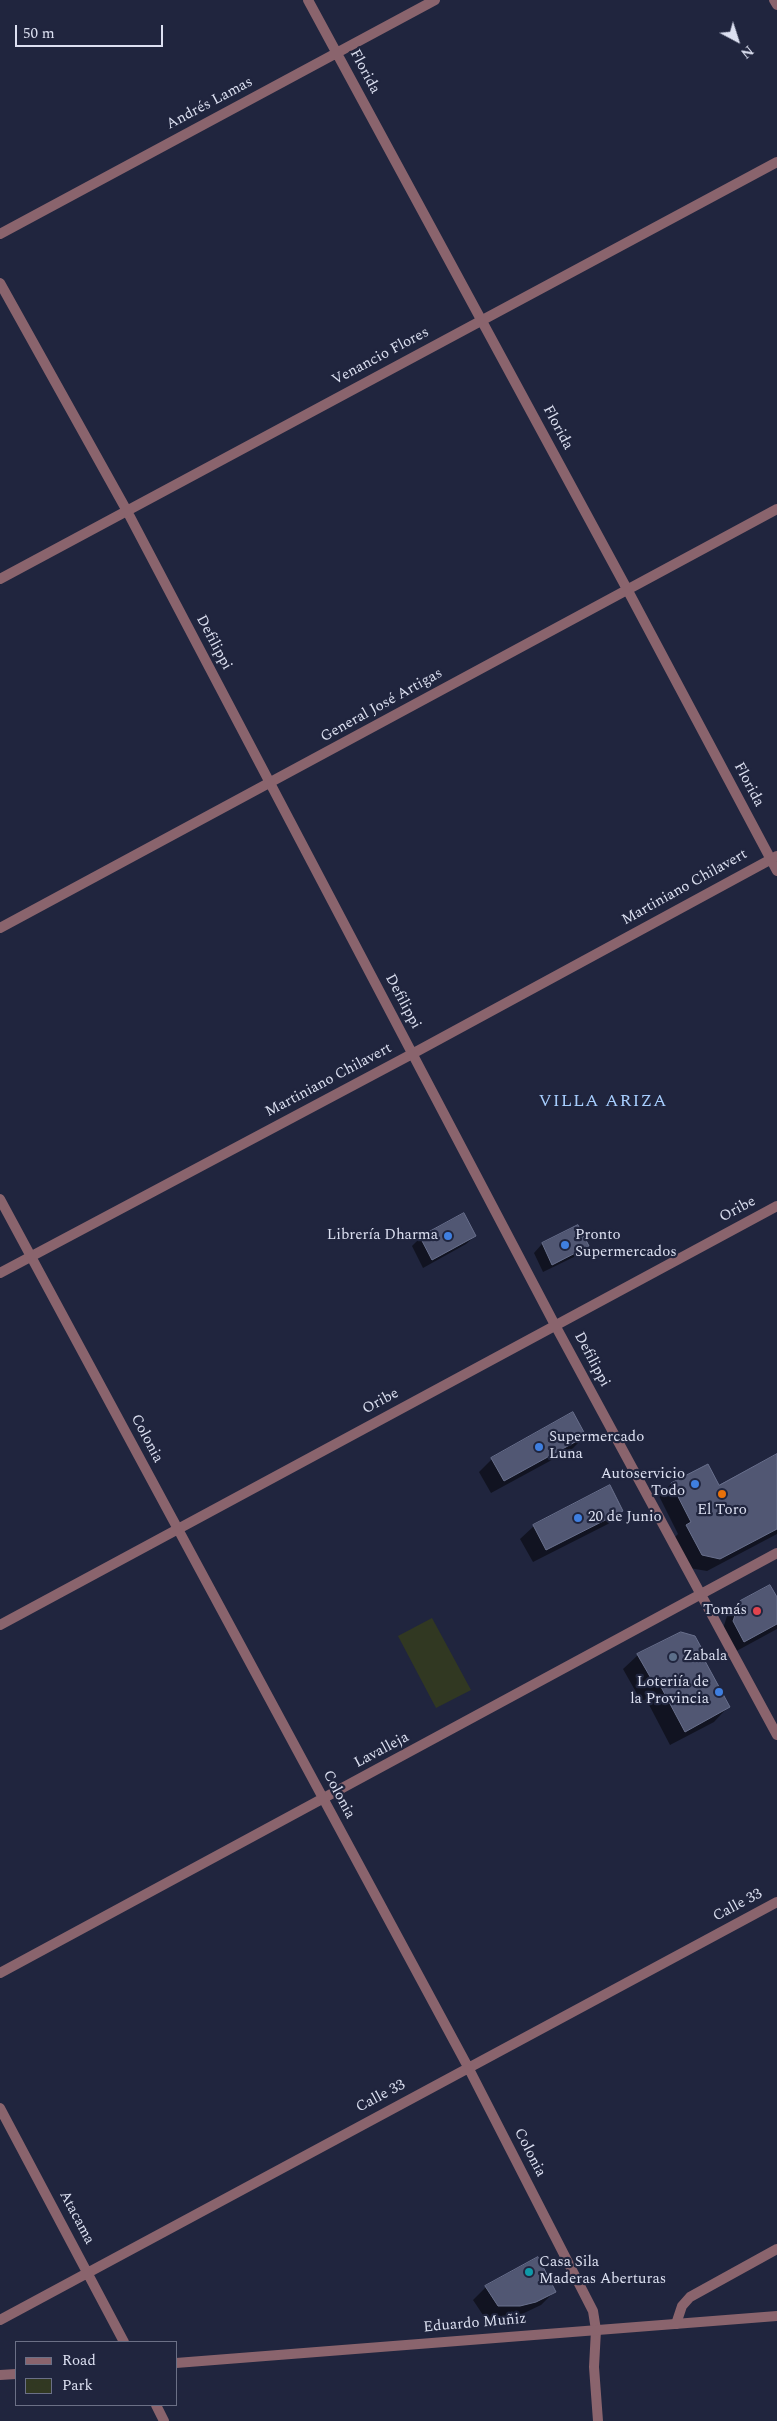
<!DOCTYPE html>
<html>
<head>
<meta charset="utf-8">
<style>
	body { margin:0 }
	#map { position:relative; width:777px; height:2421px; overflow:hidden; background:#20253e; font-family:Spectral,serif }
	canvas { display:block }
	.legend { position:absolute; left:15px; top:2341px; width:162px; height:65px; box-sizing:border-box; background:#20253e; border:1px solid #6b7086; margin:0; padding:6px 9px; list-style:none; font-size:15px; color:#dce0f1 }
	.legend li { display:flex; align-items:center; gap:10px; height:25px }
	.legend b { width:25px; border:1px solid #6b7086 }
	.north { position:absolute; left:712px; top:15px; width:50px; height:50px; -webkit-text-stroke:4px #20253e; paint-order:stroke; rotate:140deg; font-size:14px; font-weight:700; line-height:20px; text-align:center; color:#dce0f1 }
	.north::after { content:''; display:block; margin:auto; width:18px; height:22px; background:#dce0f1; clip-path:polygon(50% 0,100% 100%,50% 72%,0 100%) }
	.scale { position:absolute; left:15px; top:25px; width:148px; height:22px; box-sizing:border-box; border:2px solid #dce0f1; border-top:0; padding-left:6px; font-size:15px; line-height:18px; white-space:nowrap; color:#dce0f1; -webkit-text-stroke:4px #20253e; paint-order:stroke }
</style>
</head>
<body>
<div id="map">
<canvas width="777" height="2421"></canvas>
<ul class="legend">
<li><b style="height:6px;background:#8a646d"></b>Road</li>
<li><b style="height:14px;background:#313822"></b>Park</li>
</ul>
<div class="north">N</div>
<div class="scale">50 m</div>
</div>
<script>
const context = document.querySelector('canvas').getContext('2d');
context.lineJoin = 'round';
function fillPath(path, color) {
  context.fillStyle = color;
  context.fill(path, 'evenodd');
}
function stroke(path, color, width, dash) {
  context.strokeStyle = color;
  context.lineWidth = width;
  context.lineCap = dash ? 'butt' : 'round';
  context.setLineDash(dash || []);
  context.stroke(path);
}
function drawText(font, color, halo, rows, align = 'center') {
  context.font = font + ' Spectral,serif';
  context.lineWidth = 4.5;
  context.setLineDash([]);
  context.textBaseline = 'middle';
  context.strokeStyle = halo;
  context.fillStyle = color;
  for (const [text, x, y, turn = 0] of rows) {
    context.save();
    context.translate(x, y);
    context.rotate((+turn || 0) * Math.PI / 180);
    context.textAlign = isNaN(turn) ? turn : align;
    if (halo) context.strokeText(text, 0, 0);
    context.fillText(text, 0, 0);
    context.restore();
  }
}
fillPath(new Path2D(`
	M432 1618 471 1690 436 1708 398 1636Z`), '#313822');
fillPath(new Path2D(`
	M577 1226 587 1246 578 1255 543 1272 534 1253 542 1244Z
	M475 1236 466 1244 423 1268 412 1246 420 1238Z
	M585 1436 572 1449 491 1493 479 1472 492 1459Z
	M707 1466 718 1486 777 1467V1534L707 1571 689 1568 674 1538 678 1534 659 1496 671 1484Z
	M622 1511 608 1524 533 1562 520 1539 534 1526Z
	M777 1600V1629L731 1654 721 1635 727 1616 740 1602Z
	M638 1655 707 1660 704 1662 728 1707 714 1722 670 1745 646 1699 641 1701 623 1669Z
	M538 2259 554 2292 541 2305 522 2314 506 2319 485 2318 473 2300 486 2287Z`), '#0007');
const building = new Path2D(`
	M464 1213 476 1236 432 1260 420 1237Z
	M578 1225 589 1246 552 1265 542 1243Z
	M573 1412 586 1436 504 1481 491 1458Z
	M777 1454V1529L720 1559 702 1555 686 1525 691 1522 671 1483 708 1464 719 1485Z
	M610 1485 623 1511 546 1550 533 1525Z
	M770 1585 777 1597V1624L744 1642 733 1621 740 1601Z
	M681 1632 695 1636 708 1660 705 1661 730 1707 685 1732 660 1685 656 1687 637 1654Z
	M538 2257 556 2292 536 2302 520 2306H498L485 2286Z`);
fillPath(building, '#515773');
stroke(building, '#69708d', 1);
stroke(new Path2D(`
	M308 0 627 589 777 871
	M774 0 777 5
	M0 234 435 0
	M0 283 127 511 555 1325 777 1735
	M0 579 777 162
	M0 928 777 509
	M0 1199 468 2067 593 2311 596 2330 594 2367 598 2421
	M0 1273 412 1054 777 856
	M0 1625 777 1206
	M0 1973 777 1553
	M0 2108 124 2342
	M0 2320 777 1902
	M676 2324 682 2306 690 2297 777 2249
	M156 2405 164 2421`), '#8a646d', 10);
stroke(new Path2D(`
	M176 2363 777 2316
	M0 2375 16 2374`), '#8a646d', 10);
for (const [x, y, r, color] of [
	[448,1236,5,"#3f7fe0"],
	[565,1245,5,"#3f7fe0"],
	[539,1447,5,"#3f7fe0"],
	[695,1484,5,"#3f7fe0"],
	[722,1494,5,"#e8710a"],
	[578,1518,5,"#3f7fe0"],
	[757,1611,5,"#e0444e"],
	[673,1657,5,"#5c6f8a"],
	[719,1692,5,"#3f7fe0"],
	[529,2272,5,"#0f9aa8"]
]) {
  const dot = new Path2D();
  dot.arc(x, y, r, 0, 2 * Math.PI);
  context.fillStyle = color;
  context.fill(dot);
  stroke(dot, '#20253e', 2);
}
drawText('15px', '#dce0f1', '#20253e', [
	["Florida",364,72,62],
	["Andrés Lamas",210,104,-28],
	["Venancio Flores",381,357,-28],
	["Florida",557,428,62],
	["Defilippi",213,643,62],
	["General José Artigas",382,706,-29],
	["Florida",748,785,62],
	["Martiniano Chilavert",685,888,-29],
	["Defilippi",402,1002,62],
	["Martiniano Chilavert",329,1081,-28],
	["Oribe",738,1210,-28],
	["Defilippi",591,1360,62],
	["Oribe",381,1402,-28],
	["Colonia",146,1439,62],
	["Lavalleja",382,1751,-28],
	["Colonia",338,1795,62],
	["Calle 33",738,1906,-28],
	["Calle 33",381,2097,-28],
	["Colonia",529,2153,63],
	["Atacama",76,2218,62],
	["Eduardo Muñiz",475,2324,-5]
]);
drawText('15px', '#dce0f1', '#20253e', [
	["Librería Dharma",438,1236,"right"],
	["Pronto",575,1236],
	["Supermercados",575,1253],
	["Supermercado",549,1438],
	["Luna",549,1455],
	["Autoservicio",685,1475,"right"],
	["Todo",685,1492,"right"],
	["El Toro",722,1511,"center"],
	["20 de Junio",588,1518],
	["Tomás",747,1611,"right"],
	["Zabala",683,1657],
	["Loteriía de",709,1683,"right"],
	["la Provincia",709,1700,"right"],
	["Casa Sila",539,2263],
	["Maderas Aberturas",539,2280]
], 'left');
context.letterSpacing = '1px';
drawText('18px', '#a6cdfd', '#20253e', [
	["VILLA ARIZA",603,1102]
]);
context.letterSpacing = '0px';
</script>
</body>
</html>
